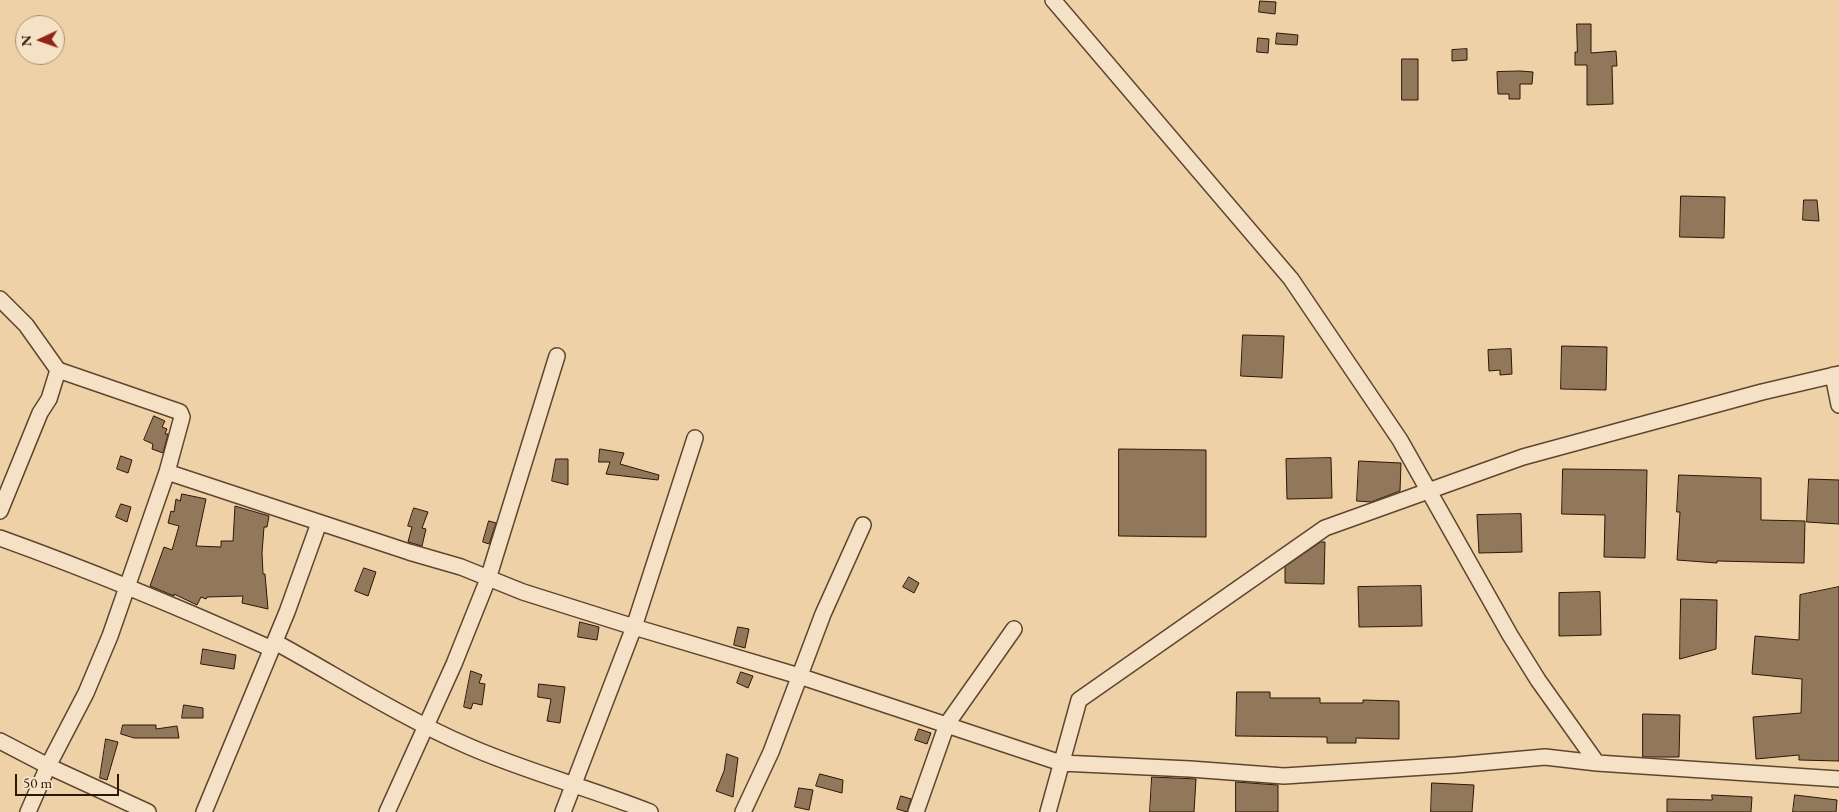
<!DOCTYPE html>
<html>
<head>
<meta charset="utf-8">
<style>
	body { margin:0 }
	#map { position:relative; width:1839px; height:812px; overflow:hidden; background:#efd1a7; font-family:"EB Garamond",serif }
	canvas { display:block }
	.north { position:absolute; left:15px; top:15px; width:50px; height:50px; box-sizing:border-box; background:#f5e1c6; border:1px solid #a59079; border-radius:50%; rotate:267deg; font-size:14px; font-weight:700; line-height:20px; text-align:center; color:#2d1706 }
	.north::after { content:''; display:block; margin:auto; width:18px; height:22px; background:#8f2418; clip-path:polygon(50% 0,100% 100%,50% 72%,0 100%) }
	.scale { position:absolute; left:15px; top:774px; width:104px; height:22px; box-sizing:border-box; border:2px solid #2d1706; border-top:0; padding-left:6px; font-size:15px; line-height:18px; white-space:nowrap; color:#2d1706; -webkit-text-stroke:4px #f5e1c6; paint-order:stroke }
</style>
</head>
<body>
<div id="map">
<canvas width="1839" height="812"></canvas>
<div class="north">N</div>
<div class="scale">50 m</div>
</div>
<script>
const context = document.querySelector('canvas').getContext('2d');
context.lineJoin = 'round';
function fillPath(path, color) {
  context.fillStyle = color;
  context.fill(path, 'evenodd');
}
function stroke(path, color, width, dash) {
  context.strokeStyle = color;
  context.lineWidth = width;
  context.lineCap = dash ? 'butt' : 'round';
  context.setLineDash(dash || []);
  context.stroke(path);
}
const building = new Path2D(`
	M1260 1 1276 2 1275 14 1259 12Z
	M1577 24H1591V53L1616 51 1617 66H1612L1613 104 1587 105V65H1575V52H1577Z
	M1277 33 1298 35 1297 45 1276 44Z
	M1258 38 1269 39 1268 53 1257 52Z
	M1467 49V60L1452 61V50Z
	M1402 59H1418V100H1402Z
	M1520 71 1533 72 1532 84H1520V99H1509V94H1498L1497 72Z
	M1681 196 1725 197 1724 238 1680 237Z
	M1804 200H1817L1819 221 1803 220Z
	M1243 335 1284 336 1282 378 1241 376Z
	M1562 346 1607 347 1606 390 1561 389Z
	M1511 349 1512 374 1500 375V370L1489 371 1488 350Z
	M154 416 165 421 162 427 167 429 165 434H168L163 453 152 449 153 444 144 440Z
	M600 449 624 453 620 464 659 475 658 480 606 474 610 462H599Z
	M1119 449 1206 450V537L1119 536Z
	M121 456 132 460 128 473 117 469Z
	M1331 458 1332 498 1287 499 1286 459Z
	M556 459H568V485L552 481Z
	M1359 461 1401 463 1400 491 1371 502 1357 501Z
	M1563 469 1647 470 1645 558 1604 557 1605 515 1562 514Z
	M1679 475 1761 478V520L1805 521 1804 563 1717 561V563L1677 560 1680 512H1677Z
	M1809 479 1839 480V524L1807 522Z
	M182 494 206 499 196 546 221 547V541H233L235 506 269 516 267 527H264L262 553 263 574H265L268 609 242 603 243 596 207 597 206 599 201 597 197 605 174 594V596L150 586 164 547 172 550 179 526 168 523 171 511 174 512 176 499 180 501Z
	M121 504 131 507 127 522 116 517Z
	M414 508 428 512 422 528 426 529 422 546 408 542 412 527 408 526Z
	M1521 514 1522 552 1479 553 1477 515Z
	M489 521 496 523 489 544 483 542Z
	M1321 542H1325L1324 584 1285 583V567Z
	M364 568 376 572 368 596 355 591Z
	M909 577 919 583 914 593 903 587Z
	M1421 586 1422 626 1359 627 1358 587Z
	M1839 587V761L1799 760V755L1756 759 1753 717 1801 713 1802 679 1752 674 1755 636 1799 640 1800 595Z
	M1600 592 1601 635 1559 636V593Z
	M1681 599 1717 600 1716 649 1680 659Z
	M580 622 599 627 597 640 578 637Z
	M738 627 749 629 745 648 734 645Z
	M203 649 236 655 234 669 201 664Z
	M471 671 482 675 479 683 485 684 482 705 473 703 471 709 464 707Z
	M741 672 753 676 748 688 737 683Z
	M539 684 565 687 560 723 547 721 551 699 538 697Z
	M1237 692H1270V698H1320V703H1363V700L1399 701V739L1356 738V743H1327V737L1236 736Z
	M184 705 203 708V718H182Z
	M1643 714 1680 715 1679 757H1643Z
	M123 725H156V729L177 726 179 738H134L121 734Z
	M919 729 931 733 927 744 915 740Z
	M106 739 118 742 107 780 100 778Z
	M727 754 738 758 733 797 716 791 724 771Z
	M820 774 843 780 842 793 816 786Z
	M1152 777 1196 779 1194 812H1150Z
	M1236 782 1278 785V812H1236Z
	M1432 783 1474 785 1472 812H1431Z
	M799 788 813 790 809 810 795 807Z
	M1712 795 1752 797 1751 812H1667V799L1712 800Z
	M1795 795 1837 800 1836 812H1793Z
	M901 796 911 799 907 812 897 809Z`);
fillPath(building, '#92785a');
stroke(building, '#2d1706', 1);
const minor = new Path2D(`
	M1053 0 1291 279 1400 440 1510 635 1538 680 1597 763
	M0 299 26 325 58 370 180 412 182 417 167 472 110 636 86 693 48 766 28 812
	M1833 375 1839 405
	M167 472 409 552 461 567 523 592 634 627 799 676 1061 763 1190 769 1284 776 1456 765 1545 757 1597 763 1839 779
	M0 511 40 413 49 399 58 370
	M0 538C92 571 183 609 272 649
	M275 642C339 677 401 717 468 746 527 772 590 788 650 812
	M0 741 48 766 148 812
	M204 812 287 612 319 523
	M387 812 454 664 488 579 557 356
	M563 812 634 627 695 438
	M743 812 771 752 823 614 863 525
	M916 812 947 724 1014 629
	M1048 812 1079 700 1325 528 1523 457 1762 392 1839 374`);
stroke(minor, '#5e462e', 18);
stroke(minor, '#f5e1c6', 15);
</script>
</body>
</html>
